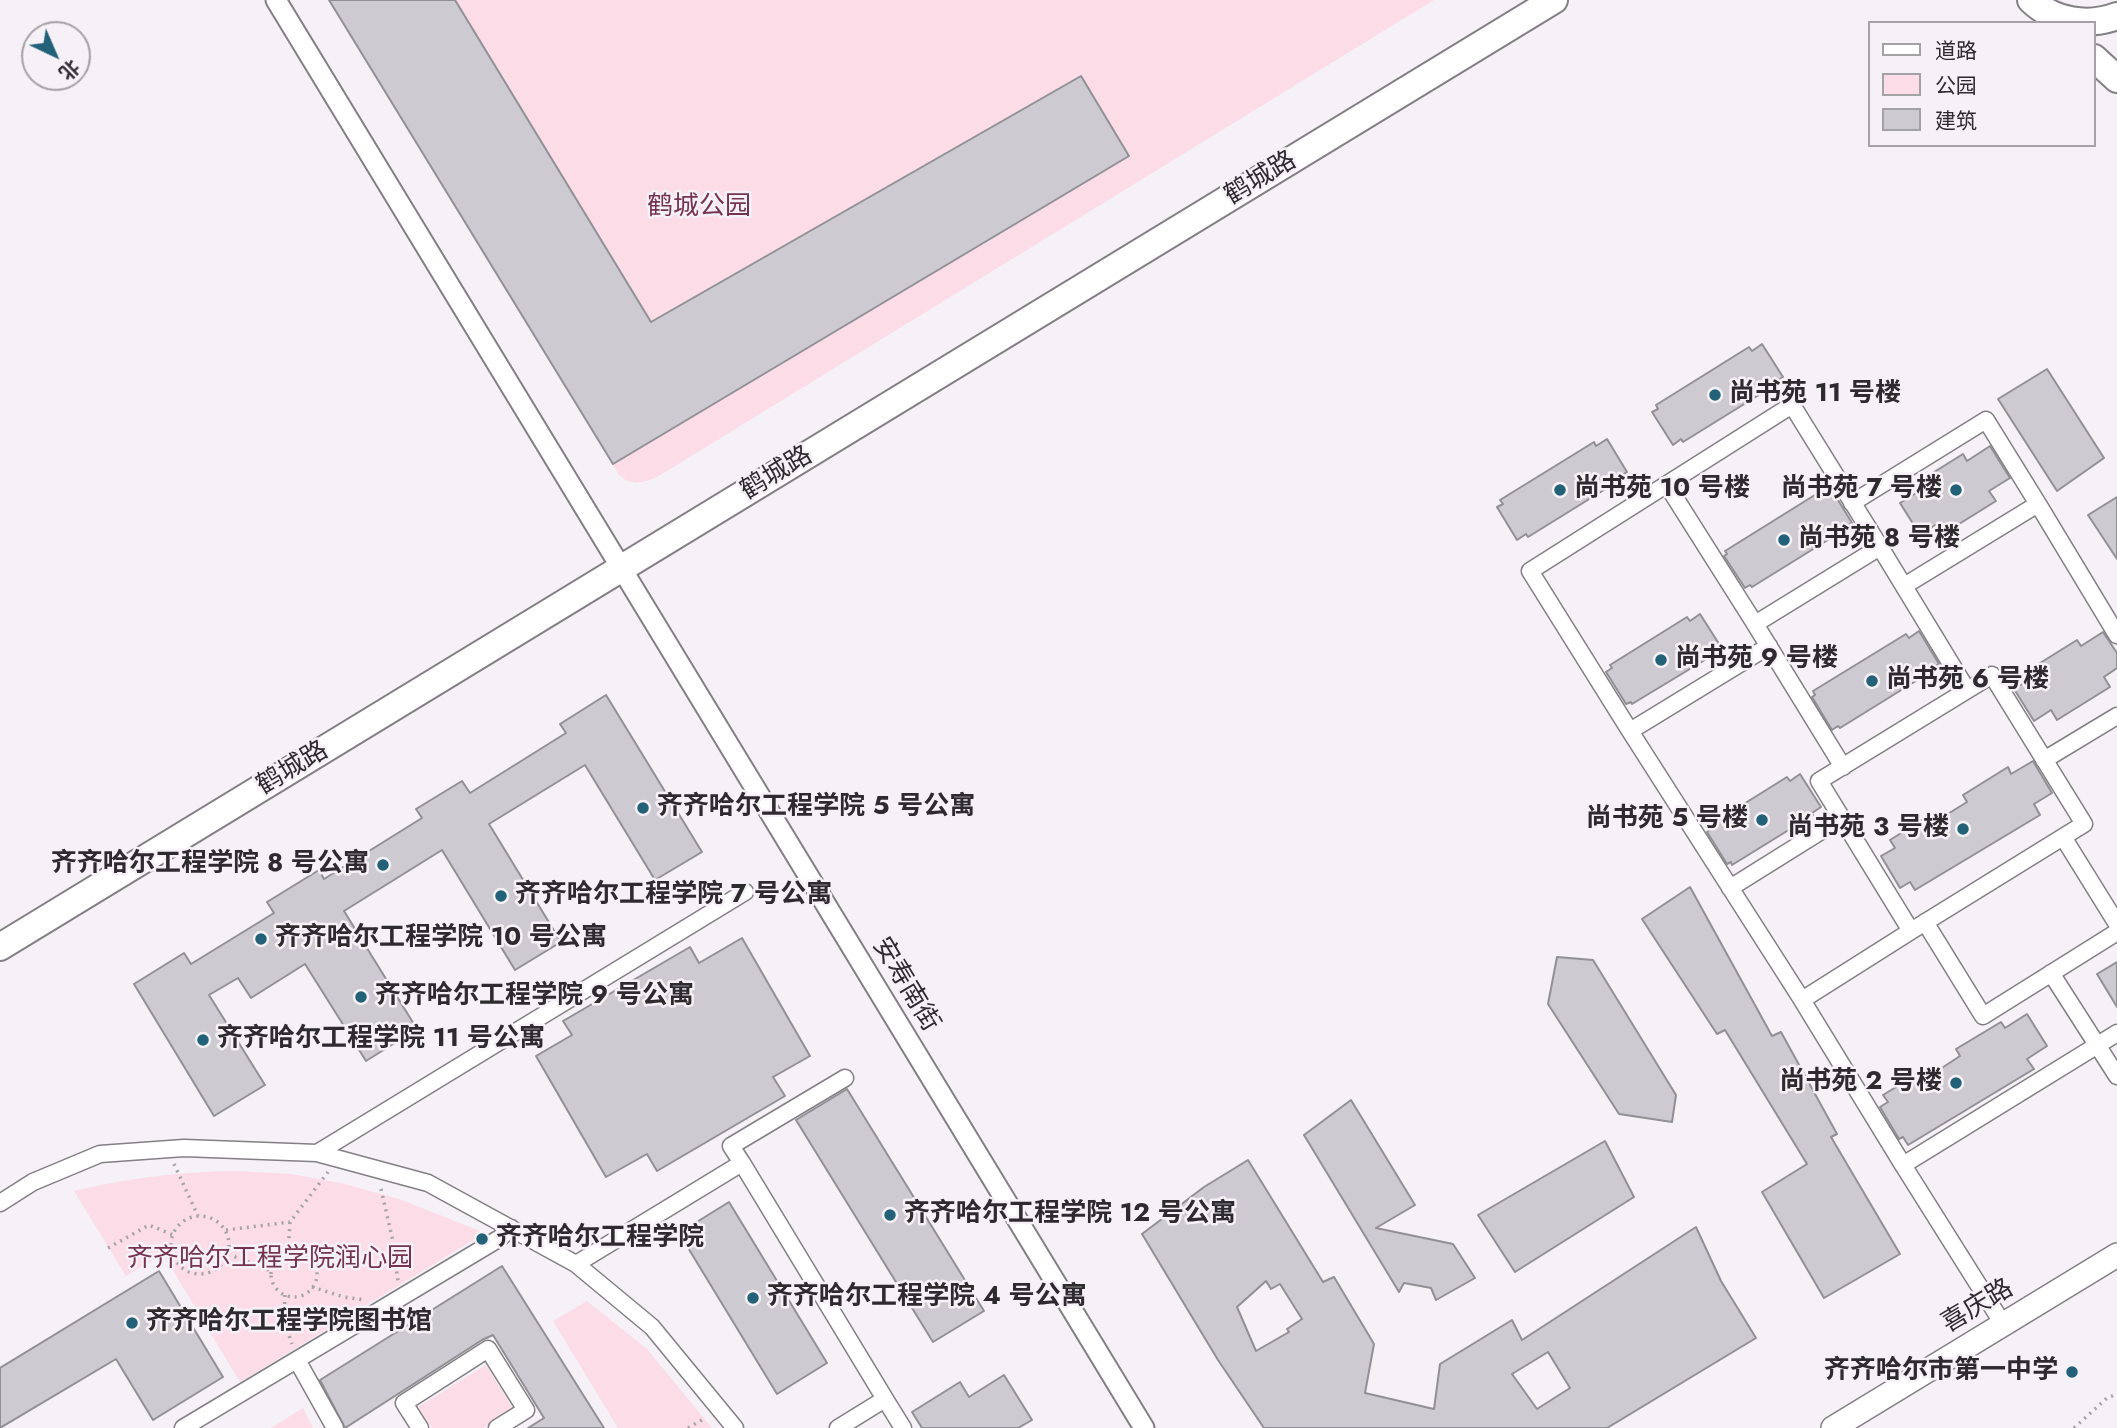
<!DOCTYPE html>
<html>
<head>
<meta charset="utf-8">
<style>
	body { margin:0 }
	#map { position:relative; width:2117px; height:1428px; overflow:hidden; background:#f5f1f7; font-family:Jost,"Noto Sans SC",sans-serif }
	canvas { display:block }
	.legend { position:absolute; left:1868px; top:21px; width:228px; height:126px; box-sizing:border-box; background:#f5f1f7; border:2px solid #a5a2a6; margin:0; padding:9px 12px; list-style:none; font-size:21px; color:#2d2b2d }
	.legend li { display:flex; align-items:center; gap:14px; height:35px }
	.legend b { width:35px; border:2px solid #a5a2a6 }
	.north { position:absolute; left:21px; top:21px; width:70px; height:70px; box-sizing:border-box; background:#f5f1f7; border:2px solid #a5a2a6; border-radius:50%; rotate:136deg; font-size:19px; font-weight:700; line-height:28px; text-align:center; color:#2d2b2d }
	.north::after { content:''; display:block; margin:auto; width:24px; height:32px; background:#236178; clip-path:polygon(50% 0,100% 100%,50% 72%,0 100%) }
</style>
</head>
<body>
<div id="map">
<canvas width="2117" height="1428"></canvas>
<ul class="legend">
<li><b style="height:9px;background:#fff"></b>道路</li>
<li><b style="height:19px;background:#fbdce7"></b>公园</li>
<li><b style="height:19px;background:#cdcbd1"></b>建筑</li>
</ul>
<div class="north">北</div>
</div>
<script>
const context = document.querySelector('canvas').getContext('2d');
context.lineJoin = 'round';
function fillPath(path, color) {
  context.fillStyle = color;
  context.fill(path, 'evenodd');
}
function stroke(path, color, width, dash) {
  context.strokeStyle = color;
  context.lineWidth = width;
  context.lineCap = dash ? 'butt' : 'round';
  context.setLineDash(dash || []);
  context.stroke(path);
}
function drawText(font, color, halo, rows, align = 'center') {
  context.font = font + ' Jost,"Noto Sans SC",sans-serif';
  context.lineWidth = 5;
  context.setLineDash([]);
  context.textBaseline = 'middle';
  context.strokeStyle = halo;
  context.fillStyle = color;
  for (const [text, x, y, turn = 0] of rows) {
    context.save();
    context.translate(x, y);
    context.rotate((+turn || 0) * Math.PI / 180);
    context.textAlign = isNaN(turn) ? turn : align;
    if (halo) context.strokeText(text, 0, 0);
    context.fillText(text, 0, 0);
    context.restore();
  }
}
fillPath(new Path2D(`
	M329 0H1434L662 474C646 483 634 487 619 475Z
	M235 1171 291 1174 341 1183 402 1200 485 1233 240 1382 163 1254 126 1276 74 1191C128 1178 180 1172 235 1171Z
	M587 1301 647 1349 712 1428H618L553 1321Z
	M486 1365 513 1409 483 1428H432L418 1407Z
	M303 1408 313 1428H271Z`), '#fbdce7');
const building = new Path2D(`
	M329 0H455L651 322 1081 76 1129 156 613 464Z
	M1762 344 1783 377 1774 383 1775 385 1683 442 1681 439 1673 445 1652 412 1658 409 1656 405 1749 347 1752 351Z
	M2047 369 2104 458 2057 491 1998 399Z
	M1607 439 1627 472 1618 478 1620 480 1528 537 1526 534 1517 540 1497 507 1503 504 1500 500 1594 442 1596 446Z
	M1990 446 2010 478 1989 491 1996 501 1943 534 1937 524 1920 535 1900 503 1923 489 1918 482 1963 454 1967 461Z
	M1832 490 1852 523 1843 528 1844 530 1752 587 1750 585 1745 588 1724 556 1727 554 1725 551 1818 493 1821 497Z
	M2117 497V559L2088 515Z
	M1700 614 1721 647 1712 652 1713 655 1632 704 1631 702 1626 704 1606 672 1612 668 1610 665 1687 617 1690 621Z
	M1919 631 1939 664 1931 669 1932 671 1840 728 1838 726 1832 730 1812 697 1815 695 1813 691 1906 634 1909 638Z
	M2103 632 2117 653V668L2104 677 2110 687 2057 720 2051 710 2034 721 2014 689 2037 675 2032 668 2077 640 2081 646Z
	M606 695 702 852 655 880 585 765 489 824 561 942 515 970 442 850 344 911 417 1029 366 1061 305 964 251 998 238 978 209 995 265 1085 214 1116 134 984 184 953 191 964 274 913 267 902 319 870 324 879 422 818 416 809 462 781 470 793 566 733 560 724Z
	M2033 761 2052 793 2034 804 2040 815 1915 890 1910 882 1900 888 1881 856 1895 848 1890 840 1933 813 1938 820 1967 802 1963 795 2008 767 2011 774Z
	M1800 774 1821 807 1812 813 1813 815 1732 865 1731 862 1727 864 1707 832 1712 828 1710 825 1787 777 1790 781Z
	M1690 887 1772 1036 1781 1032 1837 1134 1831 1137 1900 1254 1824 1298 1762 1192 1807 1164 1725 1030 1717 1034 1642 919Z
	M742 938 810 1056 773 1077 785 1096 657 1171 647 1154 606 1177 536 1056 572 1035 563 1021 690 947 699 963Z
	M1557 957 1593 960 1676 1095 1672 1122 1619 1114 1548 1004Z
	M2117 962V1007L2097 974Z
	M2027 1014 2047 1046 2027 1059 2034 1069 1908 1145 1903 1137 1899 1139 1880 1107 1888 1102 1883 1095 1927 1068 1931 1075 1960 1056 1956 1049 2001 1022 2005 1028Z
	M847 1089 984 1311 933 1342 796 1120Z
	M1351 1100 1415 1205 1376 1228 1453 1244 1475 1278 1436 1300 1431 1288 1404 1283 1399 1292 1304 1135Z
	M1605 1141 1634 1197 1515 1272 1478 1215Z
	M1248 1160 1323 1282 1334 1277 1374 1344 1365 1393 1434 1409 1440 1364 1512 1320 1522 1340 1696 1227 1721 1281 1756 1338 1607 1428H1264L1218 1360 1142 1234 1204 1187ZM1266 1281 1271 1289 1280 1284 1302 1319 1287 1329 1289 1332 1256 1351 1237 1307ZM1548 1352 1570 1388 1537 1409 1512 1374Z
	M729 1202 827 1363 777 1394 679 1233Z
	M502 1266 604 1428H528L544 1418 493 1335 482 1340 345 1428 320 1380Z
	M159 1271 223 1377 153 1420 116 1359 0 1428V1368Z
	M1004 1375 1032 1420 1018 1428H922L912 1412 960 1382 969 1397Z`);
fillPath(building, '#cdcbd1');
stroke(building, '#919095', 2);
const minor = new Path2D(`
	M1667 485 1755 624
	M1852 503 1986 420 2038 504 1904 586
	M2038 504 2117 635
	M1769 646 1630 731 1530 571 1792 405 1880 547
	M1992 675 2084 824 1911 931 1819 781Z
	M1630 731 1802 1000 1911 931
	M2044 760 2117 716
	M1843 767 1755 624 1880 547 1967 690
	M2063 837 2117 924
	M1730 888 1842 818
	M1925 922 1983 1016 2117 932
	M2051 973 2117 1076
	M1802 1000 1903 1165 2117 1033
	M317 1153 745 892
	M742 1163 731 1146 845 1078
	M1903 1165 2003 1324
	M0 1203 33 1182 100 1154 184 1148 317 1153 428 1183 576 1264 652 1327 735 1428
	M576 1264 742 1163 885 1399
	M297 1360 335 1428
	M183 1428 500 1238 511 1228
	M420 1428 404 1403 488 1349 526 1410 497 1428
	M838 1428 885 1399 903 1428`);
const tertiary = new Path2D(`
	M276 0 1144 1428`);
const secondary = new Path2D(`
	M1833 1428 2117 1255`);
const primary = new Path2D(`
	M2031 0C2054 22 2088 27 2117 16
	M2094 58 2117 79
	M0 947 1554 0`);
stroke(minor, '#837f84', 19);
stroke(tertiary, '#837f84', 23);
stroke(secondary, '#837f84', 26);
stroke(primary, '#837f84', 30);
stroke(new Path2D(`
	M174 1164 198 1216
	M381 1189 392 1237 398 1281
	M171 1245a29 29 0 1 1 58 0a29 29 0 1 1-58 0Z
	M226 1230 290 1222
	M108 1248 149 1225 173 1235
	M271 1274a23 23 0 1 1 46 0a23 23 0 1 1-46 0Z
	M288 1252 290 1222 328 1172
	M228 1254 271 1271
	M312 1287 344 1297 364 1300
	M285 1295 284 1321 292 1344
	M688 1428 705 1418
	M2074 1428 2107 1398 2117 1394`), '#a6a3a7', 3.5, [2, 5]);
stroke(minor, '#fff', 16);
stroke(tertiary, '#fff', 19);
stroke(secondary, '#fff', 23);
stroke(primary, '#fff', 26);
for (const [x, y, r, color] of [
	[1715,395,7,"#236178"],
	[1560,490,7,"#236178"],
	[1956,490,7,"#236178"],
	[1784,540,7,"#236178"],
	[1661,660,7,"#236178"],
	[1872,681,7,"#236178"],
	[643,808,7,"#236178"],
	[1762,820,7,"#236178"],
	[1963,829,7,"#236178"],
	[383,865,7,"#236178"],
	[501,896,7,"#236178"],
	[261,939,7,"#236178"],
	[361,997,7,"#236178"],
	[203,1040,7,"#236178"],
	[1956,1083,7,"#236178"],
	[890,1215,7,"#236178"],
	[482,1239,7,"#236178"],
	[753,1298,7,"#236178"],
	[132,1323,7,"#236178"],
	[2072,1372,7,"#236178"]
]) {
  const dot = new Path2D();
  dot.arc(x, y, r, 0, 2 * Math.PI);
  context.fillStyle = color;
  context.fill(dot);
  stroke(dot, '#f5f1f7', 2.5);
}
drawText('26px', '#2d2b2d', '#f5f1f7', [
	["鹤城路",1261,179,-31],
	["鹤城路",777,474,-31],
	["鹤城路",293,769,-31],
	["安寿南街",905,985,59],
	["喜庆路",1978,1307,-31]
]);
drawText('26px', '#743451', '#f5f1f7', [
	["鹤城公园",699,208],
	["齐齐哈尔工程学院润心园",270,1260]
]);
drawText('bold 26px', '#2d2b2d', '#f5f1f7', [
	["尚书苑 11 号楼",1729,395],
	["尚书苑 10 号楼",1574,490],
	["尚书苑 7 号楼",1942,490,"right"],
	["尚书苑 8 号楼",1798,540],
	["尚书苑 9 号楼",1675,660],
	["尚书苑 6 号楼",1886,681],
	["齐齐哈尔工程学院 5 号公寓",657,808],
	["尚书苑 5 号楼",1748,820,"right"],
	["尚书苑 3 号楼",1949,829,"right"],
	["齐齐哈尔工程学院 8 号公寓",369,865,"right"],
	["齐齐哈尔工程学院 7 号公寓",515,896],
	["齐齐哈尔工程学院 10 号公寓",275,939],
	["齐齐哈尔工程学院 9 号公寓",375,997],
	["齐齐哈尔工程学院 11 号公寓",217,1040],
	["尚书苑 2 号楼",1942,1083,"right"],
	["齐齐哈尔工程学院 12 号公寓",904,1215],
	["齐齐哈尔工程学院",496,1239],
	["齐齐哈尔工程学院 4 号公寓",767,1298],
	["齐齐哈尔工程学院图书馆",146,1323],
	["齐齐哈尔市第一中学",2058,1372,"right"]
], 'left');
</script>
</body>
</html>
